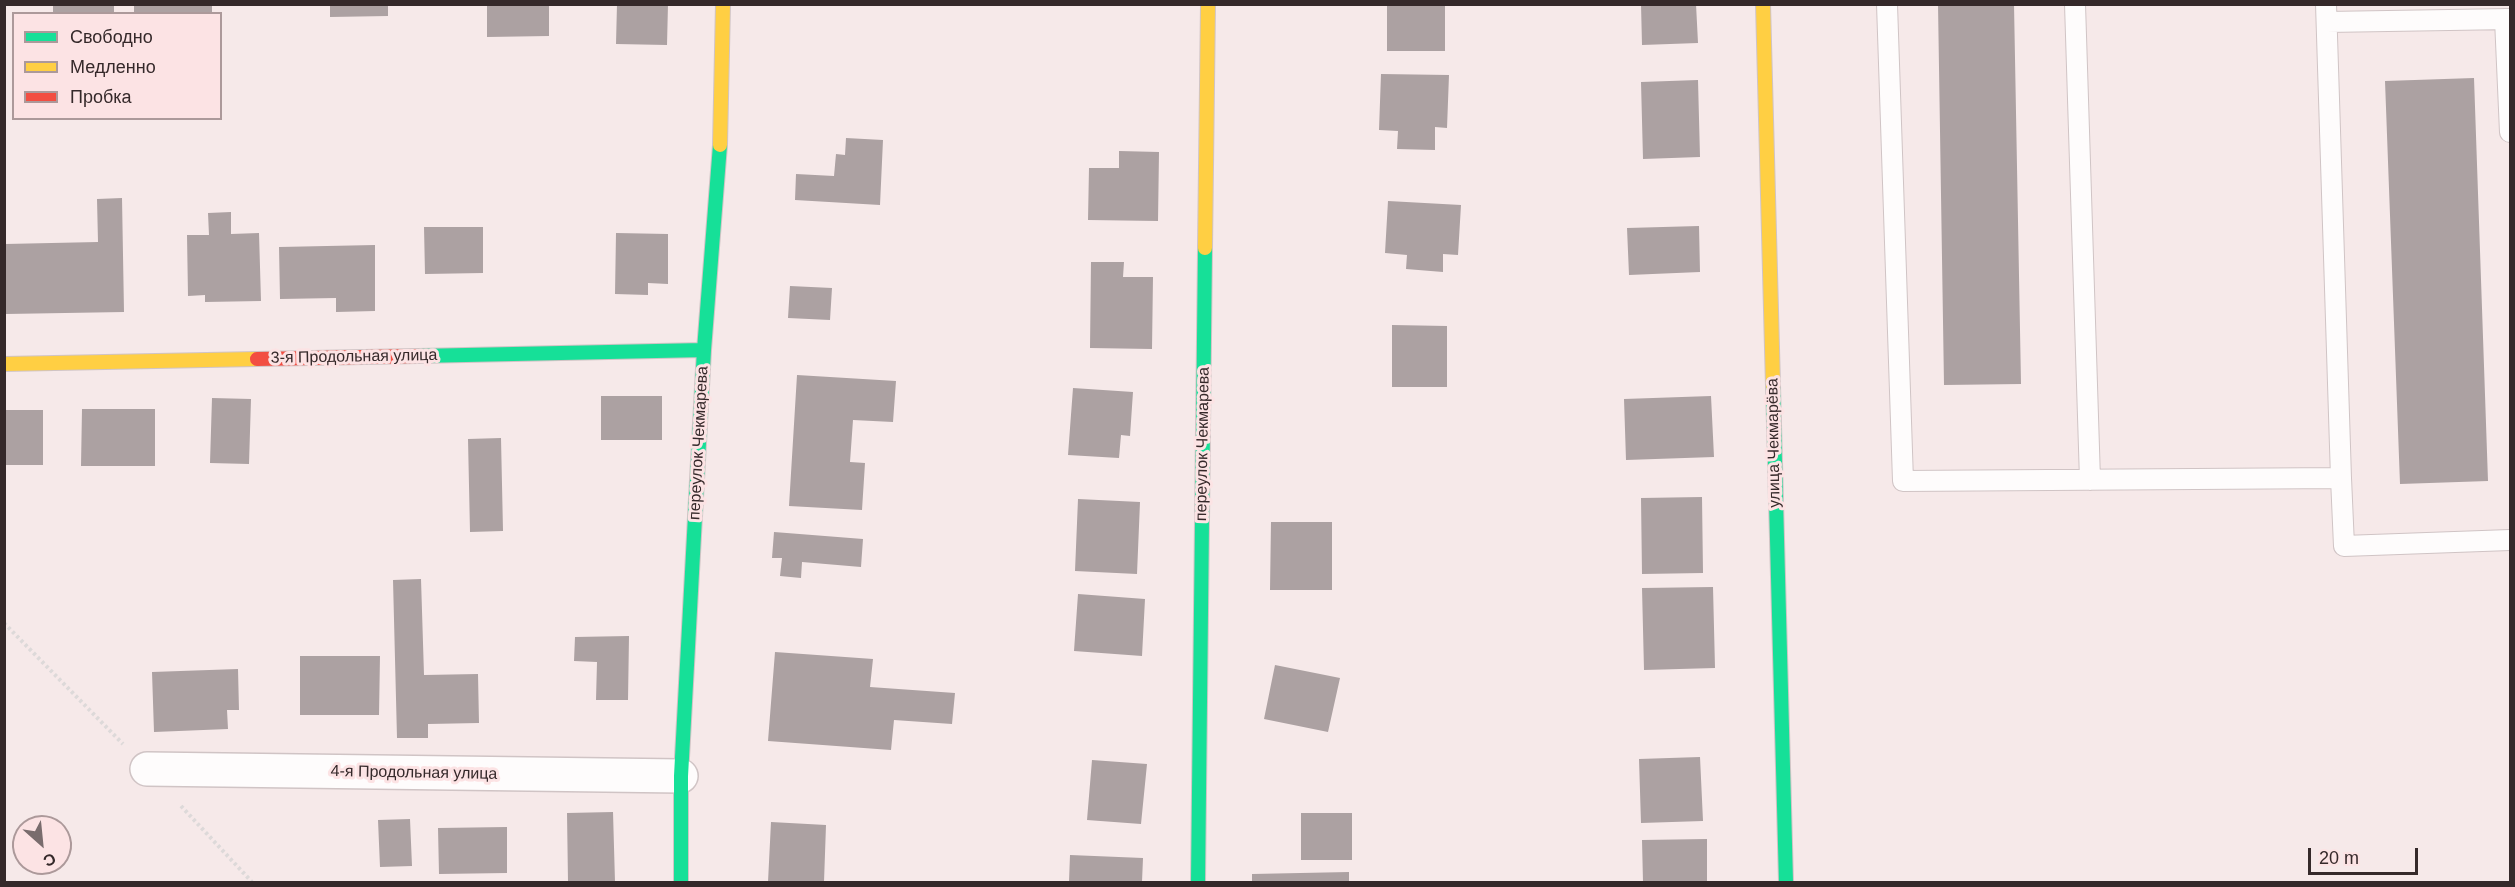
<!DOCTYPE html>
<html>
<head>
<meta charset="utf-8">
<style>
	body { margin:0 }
	#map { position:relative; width:2515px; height:887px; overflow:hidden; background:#f6e9e9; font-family:Arial,sans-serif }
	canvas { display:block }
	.frame { position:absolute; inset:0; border:6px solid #35292a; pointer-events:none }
	.legend { position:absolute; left:12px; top:12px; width:210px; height:108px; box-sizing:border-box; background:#fce3e4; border:2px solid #ac999a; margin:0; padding:8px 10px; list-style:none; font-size:18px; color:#35292a }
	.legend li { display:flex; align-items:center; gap:12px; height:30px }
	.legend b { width:30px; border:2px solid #ac999a }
	.north { position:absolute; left:12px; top:815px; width:60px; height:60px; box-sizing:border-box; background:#fce3e4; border:2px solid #ac999a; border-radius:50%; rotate:153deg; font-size:16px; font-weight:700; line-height:24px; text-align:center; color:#35292a }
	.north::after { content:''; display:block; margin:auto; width:21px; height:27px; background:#796c6d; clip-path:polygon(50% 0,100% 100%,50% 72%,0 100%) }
	.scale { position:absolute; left:2308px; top:848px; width:110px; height:27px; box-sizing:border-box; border:3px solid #35292a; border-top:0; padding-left:8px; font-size:18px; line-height:21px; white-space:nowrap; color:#35292a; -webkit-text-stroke:4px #fce3e4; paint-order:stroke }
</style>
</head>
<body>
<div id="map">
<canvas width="2515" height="887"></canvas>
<div class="frame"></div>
<ul class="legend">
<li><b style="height:8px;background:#16e098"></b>Свободно</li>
<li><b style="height:8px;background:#ffcf43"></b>Медленно</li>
<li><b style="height:8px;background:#f24e42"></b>Пробка</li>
</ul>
<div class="north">С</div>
<div class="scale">20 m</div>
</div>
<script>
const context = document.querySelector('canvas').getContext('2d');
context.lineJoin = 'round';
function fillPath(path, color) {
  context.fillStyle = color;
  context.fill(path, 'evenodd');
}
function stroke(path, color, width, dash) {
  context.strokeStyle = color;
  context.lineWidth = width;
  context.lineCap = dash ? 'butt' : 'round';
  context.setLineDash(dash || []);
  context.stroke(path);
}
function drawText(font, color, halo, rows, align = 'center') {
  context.font = font + ' Arial,sans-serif';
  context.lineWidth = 6;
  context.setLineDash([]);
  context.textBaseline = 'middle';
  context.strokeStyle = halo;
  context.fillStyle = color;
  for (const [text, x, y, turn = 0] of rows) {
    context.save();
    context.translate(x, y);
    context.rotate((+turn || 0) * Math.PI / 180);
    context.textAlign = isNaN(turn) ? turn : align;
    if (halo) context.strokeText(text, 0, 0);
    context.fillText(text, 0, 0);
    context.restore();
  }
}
fillPath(new Path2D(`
	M53 4H114V14H53Z
	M134 4H212V14H134Z
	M330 4H388V16L330 17Z
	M487 4H549V36L487 37Z
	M617 4H668L667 45 616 44Z
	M1387 4H1445V51H1387Z
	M1641 4H1696L1698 43 1642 45Z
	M1938 4H2014L2021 384 1944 385Z
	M1381 74 1449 75 1447 128 1435 127V150L1397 149 1398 131 1379 130Z
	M2474 78 2488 481 2400 484 2385 81Z
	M1698 80 1700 157 1643 159 1641 82Z
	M846 138 883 140 880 205 795 200 796 174 834 176 836 154 845 155Z
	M1119 151 1159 152 1158 221 1088 220 1089 168H1119Z
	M122 198 124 312 6 314 5 244 98 242 97 199Z
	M1388 201 1461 205 1458 255 1443 254V272L1406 269 1407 255 1385 253Z
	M231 212V234L259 233 261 301 205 302V295L188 296 187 235H209L208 213Z
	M1699 226 1700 272 1629 275 1627 228Z
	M424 227H483V273L425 274Z
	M616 233 668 234V284L648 283V295L615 294Z
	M375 245V311L336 312V298L280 299 279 247Z
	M1091 262H1124L1123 277H1153L1152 349 1090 348Z
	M790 286 832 288 830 320 788 318Z
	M1392 325 1447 326V387H1392Z
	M797 375 896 381 893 422 853 420 850 462 865 463 862 510 789 506Z
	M1073 388 1133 392 1130 436 1121 435 1119 458 1068 455Z
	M601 396H662V440H601Z
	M1711 396 1714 457 1626 460 1624 399Z
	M212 398 251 399 249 464 210 463Z
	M82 409H155V466H81Z
	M4 410H43V465H4Z
	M501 438 503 531 470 532 468 439Z
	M1702 497 1703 573 1642 574 1641 498Z
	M1078 499 1140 502 1137 574 1075 571Z
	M1271 522H1332V590H1270Z
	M774 532 863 539 861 567 802 562 801 578 780 576 782 558H772Z
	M421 579 424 675 478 674 479 723 428 724V738H397L393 580Z
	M1713 587 1715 668 1644 670 1642 588Z
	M1078 594 1145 599 1142 656 1074 651Z
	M629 636 628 700H596L597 662 574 661 575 637Z
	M775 652 873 659 870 687 955 693 952 724 894 720 891 750 768 741Z
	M300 656H380L379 715H300Z
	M1275 665 1340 678 1328 732 1264 719Z
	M238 669 239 710H227L228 729 154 732 152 672Z
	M1700 757 1703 821 1641 823 1639 759Z
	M1092 760 1147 764 1141 824 1087 820Z
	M613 812 615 882H568L567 813Z
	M1301 813H1352V860H1301Z
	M410 819 412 866 380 867 378 820Z
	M771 822 826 825 824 882H768Z
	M507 827V873L439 874 438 828Z
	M1707 839V882H1643L1642 840Z
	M1070 855 1143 858 1142 882H1069Z
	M1349 872V882H1252V874Z`), '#aca1a2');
const lane = new Path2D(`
	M1887 4 1903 481 2341 478 2344 546 2510 540
	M2075 4 2090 480
	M2326 4 2341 478
	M2505 19 2510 132
	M2327 22 2510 19`);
const street = new Path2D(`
	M147 769 681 776`);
const fast = new Path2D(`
	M418 356 704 350
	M1773 386 1786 882
	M681 882V776L704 350 720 145
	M1198 882 1205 248`);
const slow = new Path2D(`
	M1763 4 1773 386
	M720 145 723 4
	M1205 248 1208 4
	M4 364 257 359`);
const jam = new Path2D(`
	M257 359 418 356`);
stroke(lane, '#d0c4c5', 22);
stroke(street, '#d0c4c5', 36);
stroke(fast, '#d0c4c5', 16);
stroke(slow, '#d0c4c5', 16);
stroke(jam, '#d0c4c5', 16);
stroke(new Path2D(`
	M4 623 123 744
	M181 806 252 882`), '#ddd9d9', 4, [3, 3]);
stroke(lane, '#fefcfc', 20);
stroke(street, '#fefcfc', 33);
stroke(fast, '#16e098', 14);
stroke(slow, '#ffcf43', 14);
stroke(jam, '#f24e42', 14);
drawText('16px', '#35292a', '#fce3e4', [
	["3-я Продольная улица",354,357,-1],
	["переулок Чекмарева",699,443,-87],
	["улица Чекмарёва",1774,443,-91],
	["переулок Чекмарева",1203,444,-89],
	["4-я Продольная улица",414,773,1]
]);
</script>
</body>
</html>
